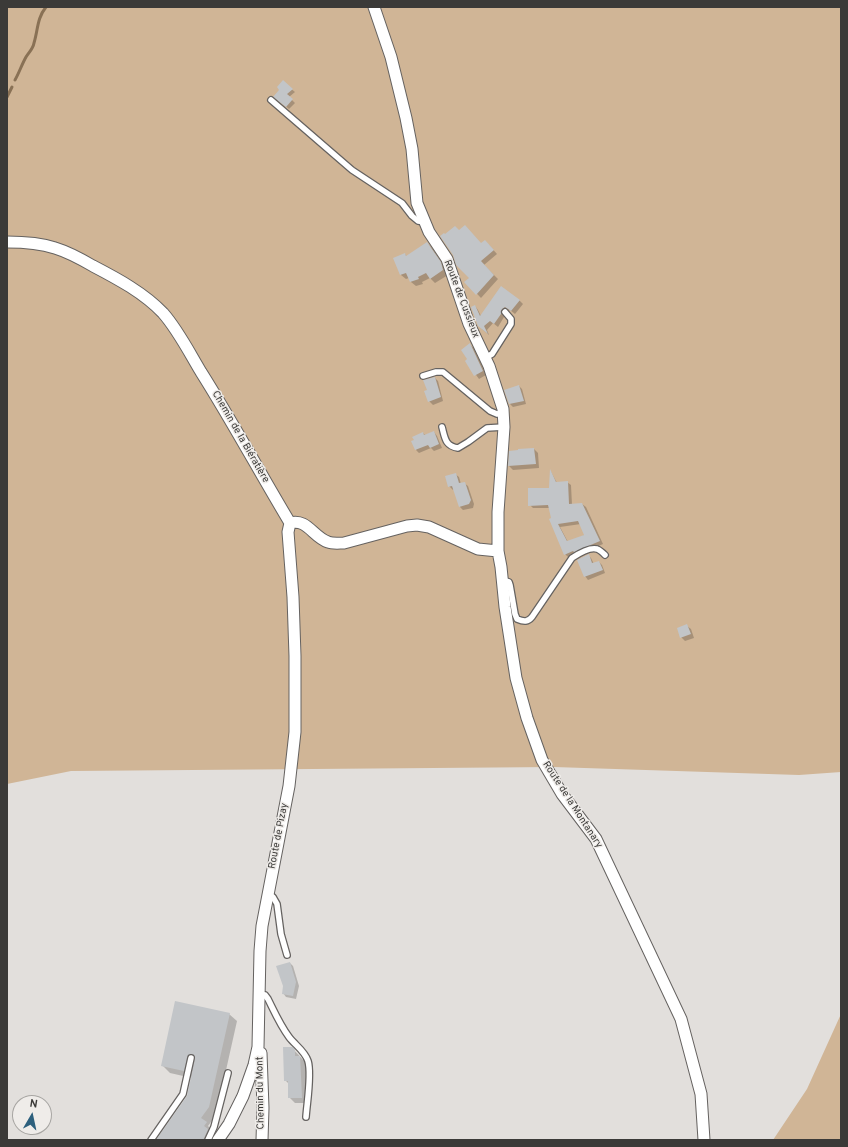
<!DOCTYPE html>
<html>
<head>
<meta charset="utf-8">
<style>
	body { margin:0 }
	#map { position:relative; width:848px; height:1147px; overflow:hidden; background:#e2dfdc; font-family:Overpass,sans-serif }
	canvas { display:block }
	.frame { position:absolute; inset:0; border:8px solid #3b3a38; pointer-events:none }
	.north { position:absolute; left:12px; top:1095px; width:40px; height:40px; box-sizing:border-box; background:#efece9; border:1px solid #a7a5a2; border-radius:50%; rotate:9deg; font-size:11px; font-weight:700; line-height:16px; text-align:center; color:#3b3a38 }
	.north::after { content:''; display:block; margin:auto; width:14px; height:18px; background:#2d607d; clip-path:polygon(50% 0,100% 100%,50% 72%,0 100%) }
</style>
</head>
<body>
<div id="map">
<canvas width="848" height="1147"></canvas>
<div class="frame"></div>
<div class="north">N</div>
</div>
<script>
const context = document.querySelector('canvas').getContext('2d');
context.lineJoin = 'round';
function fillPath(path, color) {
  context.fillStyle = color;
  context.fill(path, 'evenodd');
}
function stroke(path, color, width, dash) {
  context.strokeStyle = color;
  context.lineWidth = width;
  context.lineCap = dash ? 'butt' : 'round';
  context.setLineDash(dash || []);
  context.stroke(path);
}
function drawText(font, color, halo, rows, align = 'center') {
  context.font = font + ' Overpass,sans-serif';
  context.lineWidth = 3;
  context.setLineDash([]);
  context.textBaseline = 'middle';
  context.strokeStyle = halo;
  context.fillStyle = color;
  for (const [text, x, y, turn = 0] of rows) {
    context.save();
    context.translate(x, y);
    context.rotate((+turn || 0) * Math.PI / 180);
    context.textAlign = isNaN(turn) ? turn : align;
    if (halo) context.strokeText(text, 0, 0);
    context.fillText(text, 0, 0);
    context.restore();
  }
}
fillPath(new Path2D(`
	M7 7H841V772L799 775 554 767 71 771 7 784Z
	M841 1014V1140H773L807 1089Z`), '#d0b596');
fillPath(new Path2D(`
	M283 82 295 92 289 97 295 103 289 109 278 99Z
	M459 231 481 244 489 245 497 254 484 265 498 279 481 298 466 282 470 278 445 235Z
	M427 243 432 248 445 268 448 275 435 283 430 278 422 282 423 284 416 286 411 282 409 278 406 279 401 275 395 259 405 254 407 257Z
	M519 300 523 304 515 314 510 310 505 312 504 317 498 327 493 323 487 330 489 335 482 329 475 306 478 310 481 316Z
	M470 345 474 348 486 375 479 379 466 361 468 360Z
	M435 378 438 381 443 401 433 405 429 401 428 391Z
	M519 386 522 389 526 404 513 407 510 404Z
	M434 432 437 436 442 448 434 451 431 448 419 453 416 450 423 433 425 435Z
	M534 449 538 453 539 468 513 470 509 466 510 452Z
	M551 472 557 483 567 482 571 485 572 505 582 504 586 507 603 544 578 555 577 554 568 557 565 554 550 508H533L530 505 550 489ZM581 524 585 535 568 542 560 527Z
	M455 474 459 477 461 484 464 483 468 486 474 504 473 508 463 510 460 507 454 489 453 490 449 486Z
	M588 555 591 558 594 564 599 562 602 565 605 573 588 580 585 576Z
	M687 626 691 629 694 638 685 641 681 637Z
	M290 963 293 966 299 986 296 999 286 997 283 993Z
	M229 1014 237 1021 216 1115 208 1126 213 1131 211 1134 215 1138 214 1140H157L188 1097 192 1078 170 1073 162 1065Z
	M292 1048 306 1063 307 1103H295L289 1097V1084L285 1080Z`), '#0003');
stroke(new Path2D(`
	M15 80C19 73 22 64 26 57 29 52 33 49 34 43 38 30 37 18 46 7
	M7 97 12 87`), '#897155', 3);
fillPath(new Path2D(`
	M283 80 293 89 287 94 293 99 286 107 273 97 279 90 277 87Z
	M465 225 481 243 485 240 494 250 481 261 494 275 476 295 464 282 469 278 456 265 453 255 440 236 444 233 445 234 455 226 459 230Z
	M427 242 441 262 443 270 430 279 426 273 418 277 419 279 410 282 406 273 400 275 393 258 405 253 406 256Z
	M501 286 520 300 511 311 505 307 502 309 501 314 494 324 490 321 484 326 488 334 478 326 471 307 475 305 480 316Z
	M470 343 483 371 474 376 465 361 467 359 461 350Z
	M435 377 441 397 428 402 424 391 427 390 423 380Z
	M519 385 524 401 509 404 504 390Z
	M434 431 439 444 430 448 428 445 415 450 411 441 414 440 412 437 423 432 424 435Z
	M534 448 536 464 508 466 509 451 518 450V449Z
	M550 469 556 482 568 481 569 504 582 503 600 541 574 552 573 551 564 555 549 519 551 518 548 505 528 506V488H549ZM578 521 584 535 567 541 558 524Z
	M456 473 459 483 465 482 471 500 469 504 459 507 452 486 448 487 445 476Z
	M589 554 592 563 599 561 603 570 584 577 577 560Z
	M687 624 691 634 680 638 677 628Z
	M290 962 296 982 293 996 282 994 283 986 276 966Z
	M175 1001 230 1013 209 1107 201 1118 207 1122 204 1126 208 1129 203 1140H156L187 1096 195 1059 194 1055H188L184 1071 161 1066Z
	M283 1047H293L295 1050V1056H300L302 1098H288V1081H284Z`), '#c2c5c8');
const service = new Path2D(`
	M271 100 352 170 402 203 412 216 418 221 425 222
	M485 358 492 354 511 324V319L505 312
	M423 376 436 372H443L490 411 497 414 503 413
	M442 427C445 438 445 446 458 448L468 442 487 428 504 427
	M502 580 509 582 510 585 515 614 517 619C524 622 528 622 532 617L572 558C578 554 590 547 597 549 600 550 603 553 605 555
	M268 894 273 897 277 904 281 934 287 955
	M259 994 265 995 268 999C274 1011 280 1025 289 1037 295 1045 305 1051 308 1061 312 1074 307 1102 306 1117
	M151 1140 183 1094 191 1058
	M208 1140 214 1127 228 1073`);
const minor = new Path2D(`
	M374 7 391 57 406 118 412 149 417 203 429 232 447 259 469 324 489 366 503 409 504 427 498 512V551L501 567 505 607 516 678 527 718 542 760 562 794 596 839 681 1019 701 1094 704 1140
	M7 242C22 242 40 243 55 248 68 252 81 259 93 266 118 279 144 293 163 313 178 330 189 352 201 372 232 421 260 473 290 523
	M290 523C307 518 313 537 328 542 333 544 339 543 344 543L407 526 417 525 429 527 478 549 498 551
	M261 1053 263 1108 262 1140
	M218 1140 229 1124 243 1096 254 1065 258 1047 260 951 262 926 289 786 295 732V656L293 597 288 532 290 523`);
stroke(service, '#656260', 8);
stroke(minor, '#656260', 13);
stroke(service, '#fff', 5.5);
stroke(minor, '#fff', 11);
drawText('10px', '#3b3a38', '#efece9', [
	["Route de Cussieux",461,299,69],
	["Chemin de la Biératière",240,437,60],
	["Route de la Montanary",572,805,57],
	["Route de Pizay",279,836,-79],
	["Chemin du Mont",261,1093,-91]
]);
</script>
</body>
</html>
